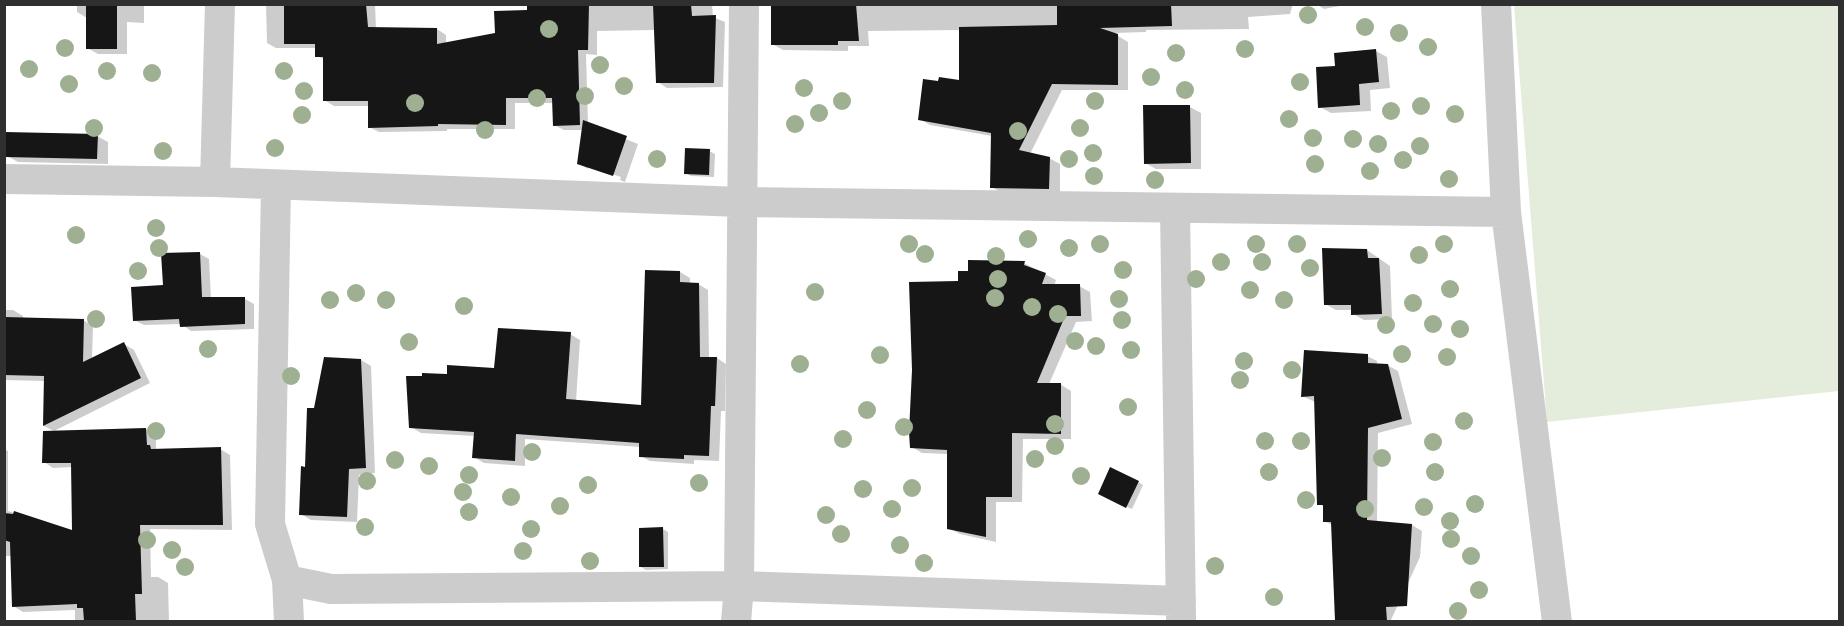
<!DOCTYPE html>
<html>
<head>
<meta charset="utf-8">
<style>
	body { margin:0 }
	#map { position:relative; width:1844px; height:626px; overflow:hidden; background:#fff; font-family:Raleway,sans-serif }
	canvas { display:block }
	.frame { position:absolute; inset:0; border:6px solid #2f2f2f; pointer-events:none }
</style>
</head>
<body>
<div id="map">
<canvas width="1844" height="626"></canvas>
<div class="frame"></div>
</div>
<script>
const context = document.querySelector('canvas').getContext('2d');
context.lineJoin = 'round';
function fillPath(path, color) {
  context.fillStyle = color;
  context.fill(path, 'evenodd');
}
function stroke(path, color, width, dash) {
  context.strokeStyle = color;
  context.lineWidth = width;
  context.lineCap = dash ? 'butt' : 'round';
  context.setLineDash(dash || []);
  context.stroke(path);
}
fillPath(new Path2D(`
	M1514 5H1839V391L1547 422Z`), '#e4eddb');
fillPath(new Path2D(`
	M77 4H144V23L127 22V54H98L87 48V18L77 12Z
	M266 4H375L376 29H437L446 35V44L496 35 529 11V4H712L713 17 725 22 723 87 667 88 658 82 655 30 597 31V55L586 54 588 124 638 144 625 182 620 180 621 177 588 166V169L578 163 583 130H564L554 125V103H515V129H447V131L379 132 369 127 370 106H334L324 100 325 60 317 56V48H276L267 43Z
	M772 4H1293L1290 14 1248 17 1249 29 1146 30V32L1113 33 1128 42V90H1062L1030 154 1049 158 1060 164V194L1002 193 992 187V136L930 125 920 119 960 81V30L868 31 869 46H848V51L783 50 772 44Z
	M1316 4H1350L1324 9Z
	M1376 51 1387 57 1390 88 1370 90 1371 111 1331 113 1320 107 1337 67Z
	M1190 107 1201 113V169H1156L1145 163Z
	M97 136 108 142V164L18 162 7 156Z
	M709 151 715 154 714 177 691 176 685 173Z
	M1367 250 1390 266 1392 319 1364 320 1353 314V310H1336L1325 304Z
	M200 254 209 259 211 298 245 299 254 304V329L191 331 181 324 144 325 134 320Z
	M1024 263 1056 280 1054 286H1079L1090 292 1092 321 1076 322 1049 384H1060L1071 391V439H1023L1022 502H996V542L960 534 949 528 948 454 922 453 912 447 959 282Z
	M646 272H680L690 278V284H698L708 290 709 358H717L726 364 725 411H721L719 461 694 460V464L650 461 641 456V447L525 439V466L484 463 474 457 475 436 421 433 411 427 448 376 495 369 570 334 580 340 576 401 643 406Z
	M4 310H13L23 316V319L83 320 93 326 92 359 124 344 134 350 150 383 54 431 44 426 45 381 4 380Z
	M1367 356 1377 361V365H1387L1398 371 1412 424 1378 433 1377 522 1412 525 1422 531 1420 557 1390 622H1336L1332 525 1324 521 1325 507 1319 504 1315 402 1302 396Z
	M361 360 371 366 375 473 359 475 357 522 311 520 301 514 315 410Z
	M146 429 156 435V450L220 449 230 455 232 530 150 529 151 577H158L168 583 169 622H75V610L23 612 13 606 12 556H4V449L8 451V511L74 532 72 467 53 468 44 462Z
	M1138 482 1143 485 1132 509 1105 497Z
	M663 529 668 532V569L646 570 641 567Z`), '#0003');
fillPath(new Path2D(`
	M86 4H117V49H86Z
	M284 4H366L368 27 437 28V44L495 33 494 11 527 10V4H589L588 50H578L580 125 553 126 552 98H506V125L438 124V126L368 128V101H323V57H315V44H284Z
	M653 4H691L692 16 716 15 714 83H656Z
	M771 4H856L859 41H838V45H771Z
	M1057 4H1171L1172 26 1100 28 1118 34V85L1052 84 1019 150 1050 157 1049 189 990 188 991 133 918 120 923 79 938 81 939 77 959 80V27L1057 25Z
	M1376 49 1379 82 1359 84 1360 105 1318 108 1316 67 1335 66 1334 53Z
	M1143 105H1190L1191 163 1144 164Z
	M583 120 627 136 613 176 577 164Z
	M5 132 98 134 97 159 5 157Z
	M685 148 710 149 709 175 684 174Z
	M1322 248 1367 249 1368 258H1379L1382 314 1351 315V305H1324Z
	M200 252 202 297H245V324L180 327 179 319 133 321 131 287 163 285 161 253Z
	M968 260 1025 261 1024 265 1046 273 1042 284H1080L1081 316H1065L1037 383H1061V434L1012 433V497H986V537L947 529V450L910 448 909 432 912 370 909 282 958 281V271H968Z
	M645 270 680 271V282L699 283 700 357H717L715 406H711L709 456 684 455V459L639 457V443L516 434 515 461 472 458 474 432 409 428 406 376H422V373L447 374V365L494 368 498 328 571 332 566 399 641 405Z
	M4 317 84 319 83 362 124 342 141 378 43 426 44 376 4 375Z
	M1304 350 1368 354V363L1388 364 1402 419 1368 428 1367 520 1412 524 1407 606 1386 607 1387 621H1335L1331 522H1323V505H1317L1314 396 1301 397Z
	M324 357 361 359 366 468 349 469 347 517 299 515 301 466 305 467 307 408H314Z
	M146 428 147 445H150L151 449 221 447 223 525H140L142 594H135L136 621H84L83 608H77V604L12 607 10 542 4 540V513L13 514 14 511 72 530 71 463H42L43 431Z
	M1110 467 1139 481 1126 508 1098 494Z
	M663 527 664 567H639V528Z`), '#161616');
stroke(new Path2D(`
	M1496 4 1506 212 1557 622
	M4 179 215 182 740 202 1506 212
	M215 182 220 4
	M276 186 270 524 287 580 289 622
	M1175 208 1181 619
	M287 580 331 589 739 586 1181 601
	M736 622 739 586 744 4`), '#ccc', 30);
context.fillStyle = '#9fb092';
for (const [x, y] of [
	[1308,15],
	[1365,27],
	[549,29],
	[1399,33],
	[1428,47],
	[65,48],
	[1245,49],
	[1176,53],
	[600,65],
	[29,69],
	[107,71],
	[284,71],
	[152,73],
	[1151,77],
	[1300,82],
	[69,84],
	[624,86],
	[804,88],
	[1185,90],
	[304,91],
	[585,96],
	[537,98],
	[842,101],
	[1095,101],
	[415,103],
	[1421,106],
	[1391,111],
	[819,113],
	[1455,114],
	[302,115],
	[1289,119],
	[795,124],
	[94,128],
	[1080,128],
	[485,130],
	[1018,131],
	[1313,138],
	[1353,139],
	[1378,144],
	[1420,146],
	[275,148],
	[163,151],
	[1093,153],
	[657,159],
	[1069,159],
	[1403,160],
	[1315,164],
	[1370,171],
	[1094,176],
	[1449,179],
	[1155,180],
	[156,228],
	[76,235],
	[1028,239],
	[909,244],
	[1100,244],
	[1256,244],
	[1297,244],
	[1444,244],
	[159,248],
	[1069,248],
	[925,254],
	[1419,255],
	[996,256],
	[1221,262],
	[1262,262],
	[1310,268],
	[1123,270],
	[138,271],
	[998,279],
	[1196,279],
	[1450,289],
	[1250,290],
	[815,292],
	[356,293],
	[995,298],
	[1119,299],
	[330,300],
	[386,300],
	[1284,300],
	[1413,303],
	[464,306],
	[1032,307],
	[1058,314],
	[96,319],
	[1122,320],
	[1433,324],
	[1386,325],
	[1460,329],
	[1075,341],
	[409,342],
	[1096,346],
	[208,349],
	[1131,350],
	[1402,354],
	[880,355],
	[1447,357],
	[1244,361],
	[800,364],
	[1292,370],
	[291,376],
	[1240,380],
	[1128,407],
	[867,410],
	[1464,421],
	[1055,424],
	[904,427],
	[156,431],
	[843,439],
	[1265,441],
	[1301,441],
	[1433,442],
	[1055,446],
	[532,452],
	[1382,458],
	[1035,459],
	[395,460],
	[429,466],
	[1269,472],
	[1435,472],
	[469,475],
	[1081,476],
	[367,481],
	[699,483],
	[588,485],
	[912,488],
	[863,489],
	[463,492],
	[511,497],
	[1306,500],
	[1475,504],
	[560,506],
	[1424,507],
	[892,509],
	[1365,509],
	[469,512],
	[826,515],
	[1450,521],
	[365,527],
	[531,529],
	[841,534],
	[1451,539],
	[147,540],
	[900,545],
	[172,550],
	[523,551],
	[1471,556],
	[590,561],
	[924,563],
	[1215,566],
	[185,567],
	[1479,590],
	[1274,597],
	[1458,611]
]) {
  context.beginPath();
  context.arc(x, y, 9, 0, 2 * Math.PI);
  context.fill();
}
</script>
</body>
</html>
